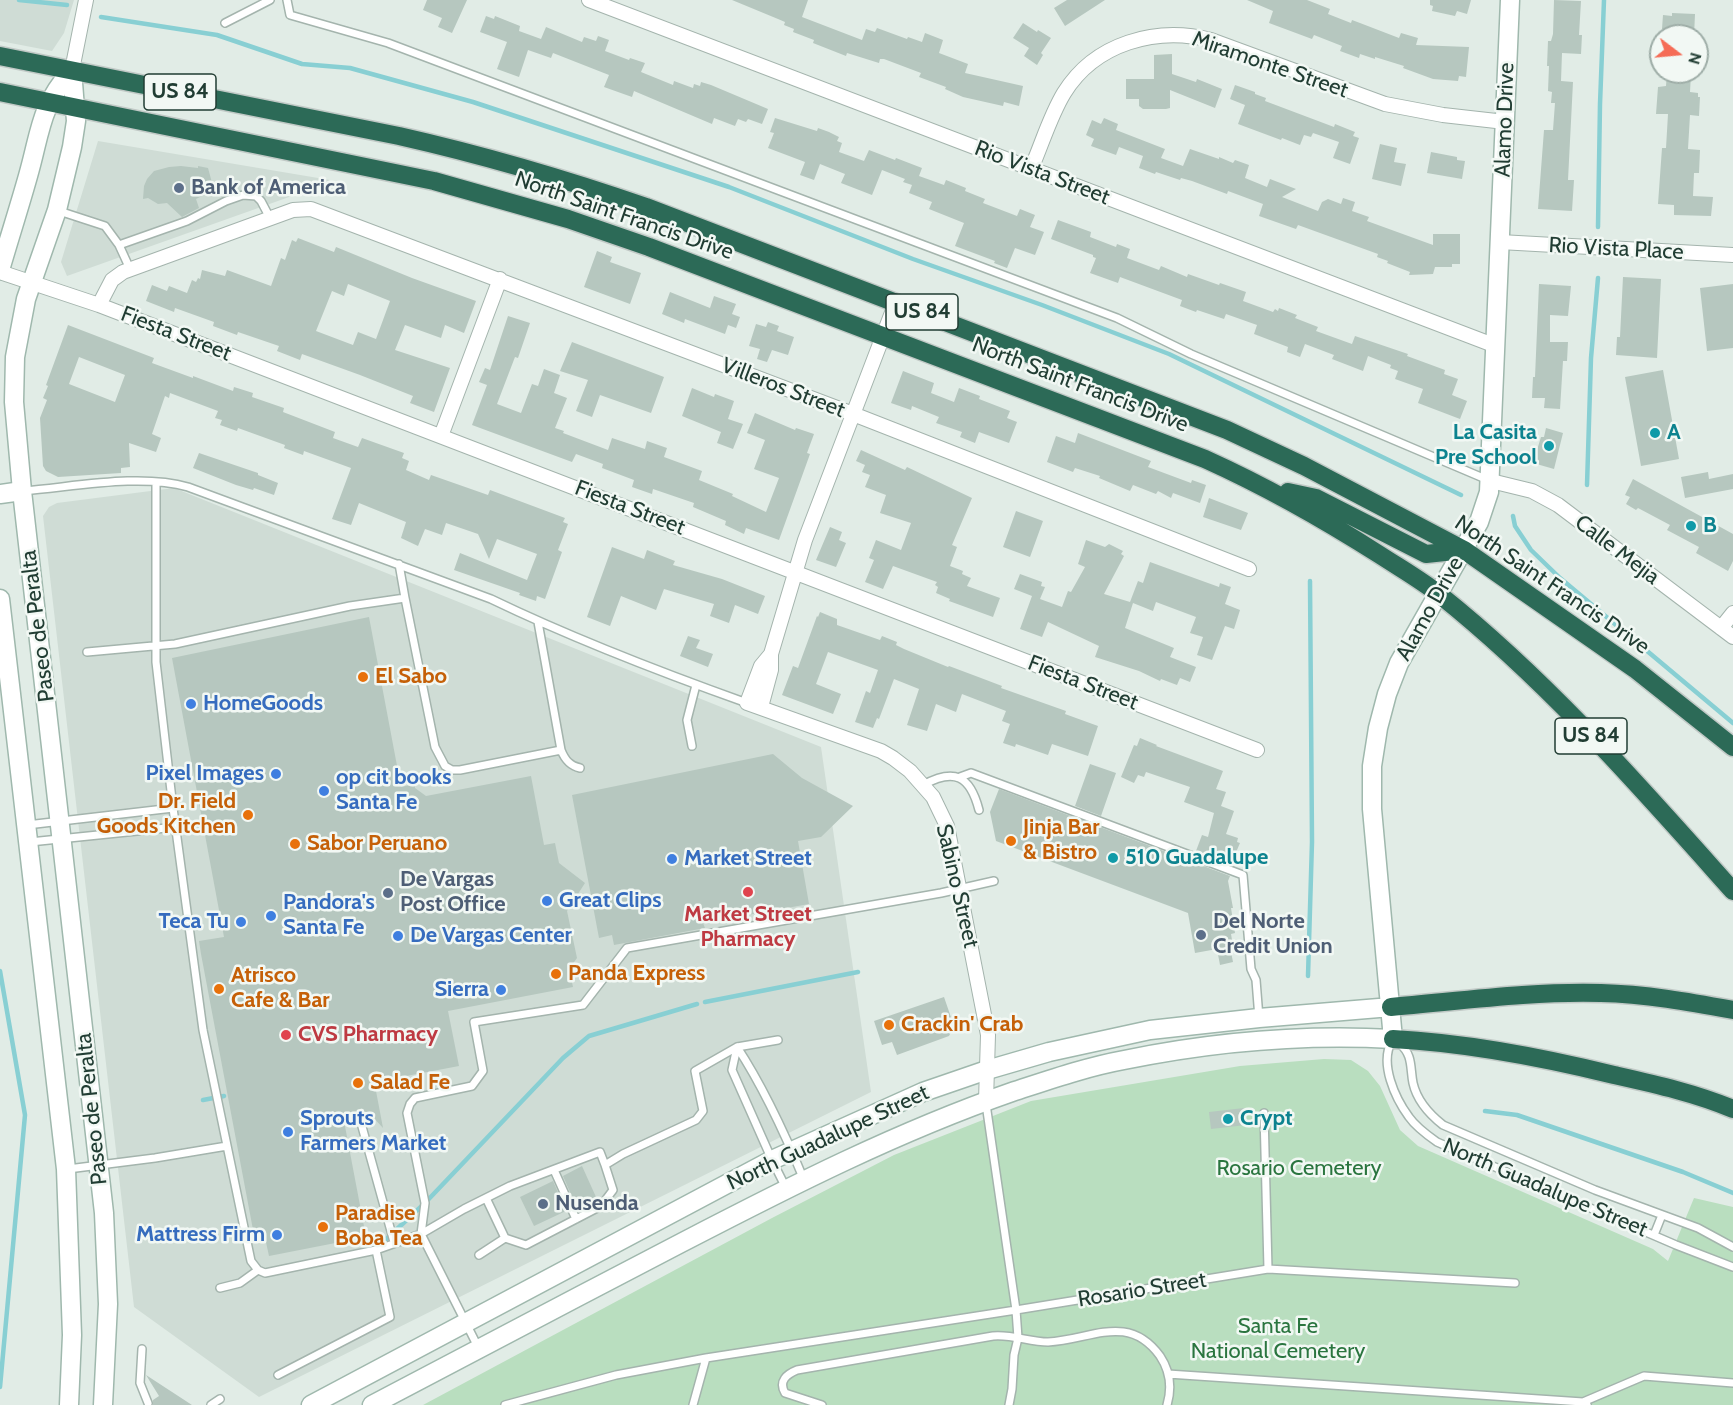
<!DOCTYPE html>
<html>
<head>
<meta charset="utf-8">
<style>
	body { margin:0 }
	#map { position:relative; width:1733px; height:1405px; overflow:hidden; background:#e1ece6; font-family:Cabin,sans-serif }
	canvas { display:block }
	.north { position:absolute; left:1649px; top:24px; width:60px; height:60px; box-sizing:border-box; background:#f2f8f4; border:2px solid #9eada7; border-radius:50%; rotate:106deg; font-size:16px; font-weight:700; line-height:24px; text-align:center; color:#213d33 }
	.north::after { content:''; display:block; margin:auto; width:21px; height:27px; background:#f56c56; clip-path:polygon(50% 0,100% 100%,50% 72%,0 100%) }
</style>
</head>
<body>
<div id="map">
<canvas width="1733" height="1405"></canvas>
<div class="north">N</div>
</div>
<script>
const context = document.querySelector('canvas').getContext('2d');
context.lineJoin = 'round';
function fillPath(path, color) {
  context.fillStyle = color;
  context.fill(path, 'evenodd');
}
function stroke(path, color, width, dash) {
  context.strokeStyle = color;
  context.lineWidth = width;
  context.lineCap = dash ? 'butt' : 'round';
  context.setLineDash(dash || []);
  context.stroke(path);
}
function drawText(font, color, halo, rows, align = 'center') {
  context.font = font + ' Cabin,sans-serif';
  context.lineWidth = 5;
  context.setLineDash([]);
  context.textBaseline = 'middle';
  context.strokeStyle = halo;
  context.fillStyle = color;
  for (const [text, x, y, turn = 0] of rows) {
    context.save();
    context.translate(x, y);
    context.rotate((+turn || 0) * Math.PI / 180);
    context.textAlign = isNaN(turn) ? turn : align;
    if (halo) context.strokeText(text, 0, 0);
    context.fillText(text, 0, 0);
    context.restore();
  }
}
fillPath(new Path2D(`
	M0 0H74L64 33 52 51 0 41Z
	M98 141 330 180 306 191 67 276 61 262Z
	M174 488 821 747 871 1092 259 1397 134 1307 43 516 49 507 57 503Z`), '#cfdcd5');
fillPath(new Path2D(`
	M1324 1059 1351 1060 1368 1071 1380 1086 1400 1130 1418 1146 1653 1249 1668 1261 1694 1198 1733 1207V1405H423L772 1218 894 1155 1031 1101 1240 1066Z`), '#b9debf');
stroke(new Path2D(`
	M19 0 67 5
	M101 17 217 35 302 64 350 68 473 102 729 187 913 259 1042 305 1169 354 1461 495
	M1598 227 1600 104 1604 0
	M1587 485 1591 358 1598 278
	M1513 516 1515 526 1531 550 1560 578 1733 723
	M0 971 25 1115 0 1387
	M1308 976 1312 842 1310 581
	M705 1002 858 972
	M203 1100 224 1096
	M1485 1111 1517 1115 1683 1172 1733 1193
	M383 1242 425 1203 563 1058 589 1036 697 1004`), '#88cfd3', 4.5);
fillPath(new Path2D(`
	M427 0H467L452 33 438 27 442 18 423 10Z
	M732 0H808L802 17 862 40 866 29 875 32 877 28 907 39 908 37 922 42 925 33 943 40 939 53 968 64 965 73 1023 86 1019 106 1004 102 1003 106 963 97 945 89 946 87 919 77 921 73 884 59H880L879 63 847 53 846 56 813 43 814 40 793 32 794 29 784 25 785 22 778 19Z
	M1067 0H1105L1065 26 1054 8Z
	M1247 0H1307L1330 9 1328 14 1351 23 1352 20 1360 23 1399 38 1401 33 1418 38 1416 45 1469 47 1466 77 1459 76 1458 81 1433 79 1403 68 1404 66 1375 57V59L1360 54 1359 58 1340 51 1342 46 1314 35 1312 39 1269 23 1273 11Z
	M1430 0H1471L1467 14 1457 11 1455 16 1432 11 1433 6 1430 5Z
	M1554 0 1581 1 1579 35H1582L1581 54 1562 53 1561 81 1573 82 1568 180H1574L1572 211 1538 209 1544 130H1553L1555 103H1551L1552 92 1548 91 1549 66H1547L1548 41H1551L1553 34Z
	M1672 13 1695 14 1694 36H1671V29H1662L1663 15 1672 16Z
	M486 16 494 19 495 16 520 26 519 31 541 39 546 27 582 42 584 37 596 41 598 36 609 40 605 51 629 60 630 58 645 63 641 72 673 85 674 81 693 88 694 84 700 86 701 82 711 85 768 109 762 124 748 119 746 122 738 119 735 126 714 118 712 124 634 91 632 97 604 87 609 75 553 53 551 58 528 50 519 77 497 69 507 42 480 32Z
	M1023 23 1037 32 1038 30 1051 38 1041 53 1043 55 1037 65 1024 56 1029 48 1013 38Z
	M1172 54V74L1196 82 1197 79 1222 89 1215 108 1170 90V108L1166 109H1143L1139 106V99H1126V79H1154V55Z
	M1667 72 1691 73 1690 92 1698 93V97H1700L1699 116 1690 115 1688 149 1700 150 1699 173H1694L1693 196 1713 197 1711 216 1674 215V205L1658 204 1662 148H1666L1668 114H1656L1658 87 1666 86Z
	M1235 85 1255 92V94L1266 98 1265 101 1334 127 1335 124 1355 132 1353 136 1359 138 1350 164 1333 158 1339 142 1313 133 1311 137 1304 135 1300 145 1282 138 1281 140 1238 124 1245 105 1230 99Z
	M775 118 817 131 818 128 829 132 839 137 837 141 842 143 839 152 864 161 869 150 895 160 896 158 922 168 919 176 944 185 946 180 966 188 965 191 985 199 983 203 1017 216 1020 209 1035 215 1030 227 1044 232 1035 255 1015 248 1007 268 994 263 995 261 955 246 964 223 929 209 932 202 909 193 912 185 903 182 905 179 882 170 872 195 841 183 845 174 820 164 814 180 800 175 805 162 768 148 774 133 770 132Z
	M1104 118 1118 124 1116 130 1165 149 1161 158 1183 166 1190 149 1219 159V157L1233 163 1235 160 1249 165 1245 178 1267 187 1270 179 1296 189 1282 197 1318 211 1322 202 1328 199 1341 204 1343 198 1355 202 1352 211 1369 217 1367 221 1433 245V234H1460V264H1452V267H1435L1433 274 1409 275 1410 272 1387 263 1388 261 1377 257 1378 254 1298 225 1296 229 1259 216 1263 204 1228 191 1227 194 1192 181 1181 178 1180 180 1156 172 1155 174 1139 168 1143 156 1119 147 1116 155 1091 146 1094 139 1086 135 1092 120 1101 124Z
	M1380 144 1397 148 1394 162 1406 164 1401 186 1372 179Z
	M1431 152 1457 157V160L1465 161 1462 179 1427 173Z
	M181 166 198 168V166L208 168 214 190 196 199 199 208 182 217 167 203 158 204 148 198 143 199 144 186 147 179 154 171 169 167Z
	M1058 220 1091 232 1090 237 1116 247 1117 244 1130 249 1127 258 1159 270 1161 266 1187 277 1188 274 1219 285 1220 283 1246 292 1243 301 1273 312 1275 309 1278 311 1279 308 1297 315 1295 318 1318 327 1316 331 1352 344 1355 336 1408 354 1407 356 1445 370 1444 374 1458 379 1452 395 1467 401 1460 419 1418 403 1423 389 1395 379 1398 371 1390 368 1391 365 1368 356 1363 371 1332 359 1334 355 1305 344 1300 357 1287 352 1288 347 1254 334 1257 325 1226 314 1224 319 1197 310 1196 312 1180 306 1182 300 1120 277 1118 283 1090 273 1096 258 1093 257V255L1051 239Z
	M298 238 334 252 336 247 412 278 476 301 464 333 445 325 441 338 405 325 395 350 450 368 434 412 410 403 413 396 360 375 302 354 300 360 277 351 279 346 238 332 237 335 213 326 214 322 175 308 174 312 146 301 152 285 167 291 169 286 187 293 192 280 196 282 198 278 200 279 202 270 225 276 227 270 271 286 281 258 285 260 292 240 296 242ZM348 284 390 301 376 339 358 332 353 345 316 331 332 291 344 296Z
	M597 251 612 257 610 262 641 273 630 304 584 287Z
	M1623 277 1661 279 1657 358 1616 355 1617 337H1620Z
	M1539 284 1571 286 1568 316 1550 315V342H1568L1567 361H1563L1560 409 1544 408 1545 398H1532L1533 377H1535Z
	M1733 284V348L1707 351 1700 288Z
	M670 292 710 308 714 296 736 304 732 314 740 317 736 328 728 325 725 334 685 319 684 323 662 314Z
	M508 316 530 323 518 358 515 357 497 404 521 413 532 384 538 386 544 369 560 375 554 393 567 398 555 428 564 431 563 433 608 450 612 438 645 449 647 441 667 448 664 457 702 471 699 480 733 494 732 496 766 512 779 478 754 469 765 440 747 433 755 413 795 430 796 428 814 434 807 453 810 454 779 540 746 528 744 534 725 525 726 521 693 507 694 503 653 489 652 494 632 487 634 480 602 468 603 464 576 454 572 462 472 425 487 385 479 382 485 368 490 370Z
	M768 322 779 326 777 331 794 337 788 355 772 350 767 362 757 359 760 349 749 346 756 324 766 327Z
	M68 325 154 358 152 363 193 378V376L233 391 234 387 253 393 252 397 284 408 283 412 335 432 333 438 358 447 362 438 404 453 402 458 409 461 406 470 429 480 431 475 488 495 490 490 565 518 563 522 568 524 558 550 562 552 545 599 537 596 536 601 519 595 520 593 454 570 460 553 527 580 537 554 497 539 489 559 478 534 446 523 442 535 425 529 418 546 401 538 406 522 359 503 351 525 332 519 351 468 304 451 303 455 284 448 285 445 238 428 237 431 220 425 222 420 215 418 218 411 170 393 169 398 165 396 152 434 161 438 156 452 129 443 130 467 121 468V473L58 477 46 471 43 466 40 418 47 400 43 398 48 386 46 385ZM79 357 125 375 115 402 69 384Z
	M572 342 664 377 651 413 600 395 592 417 576 411 588 380 560 371Z
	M1663 370 1679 459 1641 466 1625 377Z
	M903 371 934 383 931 393 954 402 959 388 980 396 979 399 1010 411 1007 418 1017 422 1009 443 979 432 975 443 960 437 962 432 936 423 939 417 912 406 911 410 891 403Z
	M692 388 714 397 715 394 734 401 728 419 743 424 733 449 717 443 721 432 682 416Z
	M1546 428 1563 433 1554 469 1533 463 1541 437H1544Z
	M1078 433 1151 461 1148 467 1191 483 1192 480 1206 485 1200 503 1173 493 1171 498 1158 491 1156 494 1133 485 1130 491 1099 478 1100 476 1075 468 1073 472 1047 462 1056 436 1075 443Z
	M861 450 905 470 907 467 972 498 952 545 957 547 950 566 963 571 962 574 971 578 967 586 1000 598 993 617 949 601 950 599 936 593 938 587 935 585 937 582 893 566 883 589 865 582 874 560 869 558 876 540 901 550 911 523 880 513 886 495 865 487 870 475 862 472 865 465 856 461Z
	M199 453 258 473V475L278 483 274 495 254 488 253 490 236 485 193 468Z
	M1708 472 1709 479 1733 474V489L1685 498 1681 477Z
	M1633 479 1733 534V561L1728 571 1696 553 1699 547 1667 530 1670 525 1638 508 1636 510 1626 504 1630 497 1625 495Z
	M1209 498 1248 513 1241 530 1203 517Z
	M1016 511 1043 521 1030 557 1003 547Z
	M830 527 842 532 839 540 846 543 836 567 816 560Z
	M1086 540 1105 547 1109 544 1123 551 1121 554 1124 556 1104 594 1130 602 1138 581 1143 583 1150 562 1219 587 1220 583 1231 587 1225 604 1240 610 1234 629 1225 626 1212 660 1197 655 1203 637 1190 633 1196 617 1156 602 1153 611 1133 603 1125 628 1174 648 1170 657 1196 667 1190 682 1180 678 1177 685 1161 679 1160 681 1139 671 1095 657 1099 646 1048 622 1042 637 1020 629 1032 596 1014 589 1020 574 1042 582 1041 586 1045 587 1040 599 1062 607 1068 591 1071 592 1085 567 1078 564Z
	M612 547 644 559 647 550 675 561 673 565 722 579 765 596 758 614 735 605 729 623 710 616 714 604 664 589 656 610 621 596 610 626 587 617Z
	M820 612 837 619V625L880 640 882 636 897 642 896 645 904 649 948 667 949 666 981 678 1002 686 1001 688 1066 711 1065 714 1098 726 1088 756 1052 744 1048 755 1016 744 1015 747 1003 743 1010 724 1002 721 1006 711 962 694 956 712 936 704 927 731 907 725 919 689 894 679 879 719 877 718 873 728 855 722 866 691 870 693 878 670 828 652 816 684 841 694 833 714 782 695 793 666 798 668 817 616 818 617Z
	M369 617 401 787 415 784V788L426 796 531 776 544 845 555 843 559 863 585 883 567 911 577 958 569 969 573 987 448 1011 459 1066 385 1080 376 1091 383 1128 372 1116 344 1121 366 1237 269 1256 264 1233 254 1235 201 954 199 941 224 937 172 658Z
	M688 636 700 640 696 648 713 654 708 667 680 656Z
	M1140 738 1157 745 1156 746 1223 771 1216 789 1226 792 1221 806 1234 811 1226 834 1238 838 1237 842 1240 843 1231 864 1196 851 1202 835 1208 837 1214 813 1184 802 1190 787 1146 772 1144 777 1138 775 1134 783 1121 777 1134 745 1137 746Z
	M773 754 802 778 853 806 821 837 798 841 809 904 703 923 705 928 614 945 612 935 599 938 572 795Z
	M1090 764 1116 773 1101 816 1075 806Z
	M999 789 1230 876 1228 881 1233 908H1231L1235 933 1231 934 1233 946 1230 947 1233 962 1220 965 1217 949 1195 953 1188 913 996 841 990 812Z
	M944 997 954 1026 949 1036 897 1055 892 1042 882 1045 874 1021Z
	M1244 1108 1246 1125 1211 1129 1209 1112Z
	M582 1166 596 1197 576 1206 563 1176Z
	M553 1181 566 1211 534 1226 520 1197Z
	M146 1375 192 1405H153V1400L159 1396Z`), '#b6c7bf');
const lane = new Path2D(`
	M287 0 290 15 388 43 1117 318 1191 354 1488 480
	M225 23 270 0
	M59 211 105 226 119 245 130 269
	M119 245 187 221 226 201 243 195 256 196 261 201 270 218
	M156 482V662L173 808 203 1030 251 1261 258 1270 265 1273 376 1250 421 1234 464 1209 510 1186 600 1152 605 1165
	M23 491C74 487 140 473 188 487L491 599C574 639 660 672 747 703
	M405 598 435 747 445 766 452 770H460L561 750
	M538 622 561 750C565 760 570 766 580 768
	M87 652 175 644 350 606 405 598 399 564
	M692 746 687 720 696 685
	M960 777 971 773 1243 875 1251 969 1256 980 1259 1018
	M923 785C954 768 970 775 979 810
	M27 825 173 808
	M30 842 176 827
	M1392 1041C1379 1063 1395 1098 1409 1117 1416 1127 1427 1135 1437 1142L1676 1245 1733 1267
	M1400 1044C1413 1055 1410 1068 1413 1083 1417 1101 1429 1114 1443 1125L1595 1190 1698 1228 1733 1247
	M737 1047 732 1070 772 1160 786 1188
	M737 1047C764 1088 785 1134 804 1180
	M986 1104 1016 1310 1018 1338 1014 1355 1012 1389 1009 1405
	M1264 1113 1268 1269
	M361 1123 394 1242
	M68 1169 155 1158 227 1146
	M554 1170 576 1219
	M486 1198 505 1238
	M1654 1235 1662 1215
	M479 1255 505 1238 526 1245 601 1206 613 1190 605 1165 623 1154 696 1120 703 1111 695 1071 737 1047 778 1040
	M220 1288 240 1283 258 1270
	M478 1347 421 1234 425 1203 407 1113 410 1104 415 1098 472 1086 483 1071 474 1022 583 1005 627 948 941 893 994 881
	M142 1349 140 1383 148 1403
	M1168 1374 1583 1402 1587 1405
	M278 1375 390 1317 376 1250
	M1583 1402 1644 1376 1733 1383
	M211 1405 220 1399
	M505 1405 616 1375 706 1358 1016 1310 1268 1269 1515 1283
	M693 1405 706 1358
	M822 1405 785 1393C778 1381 787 1374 797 1370L993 1336C1011 1334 1030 1342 1048 1342 1091 1340 1128 1312 1160 1356 1170 1371 1172 1388 1167 1405`);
const street = new Path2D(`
	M589 0 1496 346
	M72 70 86 0
	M1031 169C1042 144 1050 116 1064 93 1095 43 1156 26 1211 40L1385 104 1443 115 1505 122
	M1500 242 1733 255
	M0 272 99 305 1257 750
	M99 305 112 280 123 272 293 210 311 209 853 414 1249 569
	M441 436 500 279
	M1491 481 1532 491 1558 505 1733 637
	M1721 628 1733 613
	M771 654 761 666 747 703 881 751 893 758 910 771 933 797 947 826 988 1035 986 1101
	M761 707 771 670V654L805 540 896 302`);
const secondary = new Path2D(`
	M72 70 76 121 72 147 57 210 26 299 15 357 14 402 22 491 104 1213 108 1304 103 1405
	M0 270C9 239 19 208 28 176 41 131 39 108 72 70
	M0 494 22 491
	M0 599 66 1169 72 1335 69 1405
	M311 1405 772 1160 923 1092 987 1070 1049 1052 1150 1030 1259 1018 1391 1007
	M372 1405C475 1350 578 1297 681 1243 789 1187 897 1132 1012 1092 1049 1080 1086 1067 1124 1060 1212 1042 1303 1034 1393 1039L1372 809V766L1378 728 1387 694 1399 663 1479 522 1489 492 1510 0`);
const highway = new Path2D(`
	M0 56 399 136C483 155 565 179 646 207L1227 430 1304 466 1464 550 1635 669 1733 747
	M0 92 434 181 568 219 649 247 1205 459C1267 487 1322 518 1380 555 1400 568 1421 580 1440 595 1549 682 1641 788 1733 891
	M1288 492 1316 498 1426 554 1464 550
	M1391 1007C1461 1001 1532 991 1601 993 1645 994 1690 1002 1733 1010
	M1393 1039C1468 1043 1541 1057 1614 1075 1654 1084 1695 1093 1733 1109`);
stroke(lane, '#a4b4ad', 10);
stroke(street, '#a4b4ad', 16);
stroke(secondary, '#9fb8ad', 21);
stroke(highway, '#c1c9c6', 21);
stroke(lane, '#fff', 7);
stroke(street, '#fff', 14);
stroke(secondary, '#fff', 18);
stroke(highway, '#2c6a57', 18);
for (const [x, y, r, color] of [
	[179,188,6,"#5c6f8a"],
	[1655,433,6,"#0f9aa8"],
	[1549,446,6,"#0f9aa8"],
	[1691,526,6,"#0f9aa8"],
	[363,677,6,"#e8710a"],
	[191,704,6,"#3f7fe0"],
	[276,774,6,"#3f7fe0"],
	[324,791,6,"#3f7fe0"],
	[248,815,6,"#e8710a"],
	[1011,841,6,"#e8710a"],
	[295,844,6,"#e8710a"],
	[1113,858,6,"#0f9aa8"],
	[672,859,6,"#3f7fe0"],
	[748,892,6,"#e0444e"],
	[388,893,6,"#5c6f8a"],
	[547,901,6,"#3f7fe0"],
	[271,916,6,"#3f7fe0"],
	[241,922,6,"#3f7fe0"],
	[1201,935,6,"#5c6f8a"],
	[398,936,6,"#3f7fe0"],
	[556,974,6,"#e8710a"],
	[219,989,6,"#e8710a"],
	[501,990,6,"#3f7fe0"],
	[889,1025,6,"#e8710a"],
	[286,1035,6,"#e0444e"],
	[358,1083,6,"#e8710a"],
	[1228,1119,6,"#0f9aa8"],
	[288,1132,6,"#3f7fe0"],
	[543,1204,6,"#5c6f8a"],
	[323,1227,6,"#e8710a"],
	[277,1235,6,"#3f7fe0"]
]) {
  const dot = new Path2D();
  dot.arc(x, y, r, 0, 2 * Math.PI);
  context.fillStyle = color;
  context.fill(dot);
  stroke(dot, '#f2f8f4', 2);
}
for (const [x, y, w] of [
	[180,92,72],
	[922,312,72],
	[1591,736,72]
]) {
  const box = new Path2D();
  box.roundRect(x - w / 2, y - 18, w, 36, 4.5);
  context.fillStyle = '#f2f8f4';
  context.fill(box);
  stroke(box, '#213d33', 1.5);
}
drawText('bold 21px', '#213d33', null, [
	["US 84",180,92],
	["US 84",922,312],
	["US 84",1591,736]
]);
drawText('22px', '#213d33', '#f2f8f4', [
	["Miramonte Street",1270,65,19],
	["Alamo Drive",1505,120,-88],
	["Rio Vista Street",1042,173,21],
	["North Saint Francis Drive",624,216,19],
	["Rio Vista Place",1616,249,3],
	["Fiesta Street",176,334,21],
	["North Saint Francis Drive",1080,385,21],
	["Villeros Street",783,388,21],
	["Fiesta Street",630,508,21],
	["Calle Mejia",1617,550,37],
	["North Saint Francis Drive",1552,585,34],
	["Alamo Drive",1430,609,-61],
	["Paseo de Peralta",38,626,-97],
	["Fiesta Street",1083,683,21],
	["Sabino Street",957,886,77],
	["Paseo de Peralta",92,1109,-96],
	["North Guadalupe Street",828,1138,-25],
	["North Guadalupe Street",1545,1188,23],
	["Rosario Street",1142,1290,-9]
]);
drawText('bold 22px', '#4e5e75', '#f2f8f4', [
	["Bank of America",191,188],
	["De Vargas",400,880],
	["Post Office",400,905],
	["Del Norte",1213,922],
	["Credit Union",1213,947],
	["Nusenda",555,1204]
], 'left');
drawText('bold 22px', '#0d838f', '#f2f8f4', [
	["La Casita",1537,433,"right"],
	["Pre School",1537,458,"right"],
	["A",1667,433],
	["B",1703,526],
	["510 Guadalupe",1125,858],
	["Crypt",1240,1119]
], 'left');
drawText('bold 22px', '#c56008', '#f2f8f4', [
	["El Sabo",375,677],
	["Dr. Field",236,802,"right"],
	["Goods Kitchen",236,827,"right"],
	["Jinja Bar",1023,828],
	["& Bistro",1023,853],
	["Sabor Peruano",307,844],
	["Panda Express",568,974],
	["Atrisco",231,976],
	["Cafe & Bar",231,1001],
	["Crackin' Crab",901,1025],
	["Salad Fe",370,1083],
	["Paradise",335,1214],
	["Boba Tea",335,1239]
], 'left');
drawText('bold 22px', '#366cbe', '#f2f8f4', [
	["HomeGoods",203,704],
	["Pixel Images",264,774,"right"],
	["op cit books",336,778],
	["Santa Fe",336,803],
	["Market Street",684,859],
	["Great Clips",559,901],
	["Pandora's",283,903],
	["Santa Fe",283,928],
	["Teca Tu",229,922,"right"],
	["De Vargas Center",410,936],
	["Sierra",489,990,"right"],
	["Sprouts",300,1119],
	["Farmers Market",300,1144],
	["Mattress Firm",265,1235,"right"]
], 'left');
drawText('bold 22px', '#be3a42', '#f2f8f4', [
	["Market Street",748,915],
	["Pharmacy",748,940],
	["CVS Pharmacy",298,1035,"left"]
]);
drawText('22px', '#2a753f', '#f2f8f4', [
	["Rosario Cemetery",1299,1169],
	["Santa Fe",1278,1327],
	["National Cemetery",1278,1352]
]);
</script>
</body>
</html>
